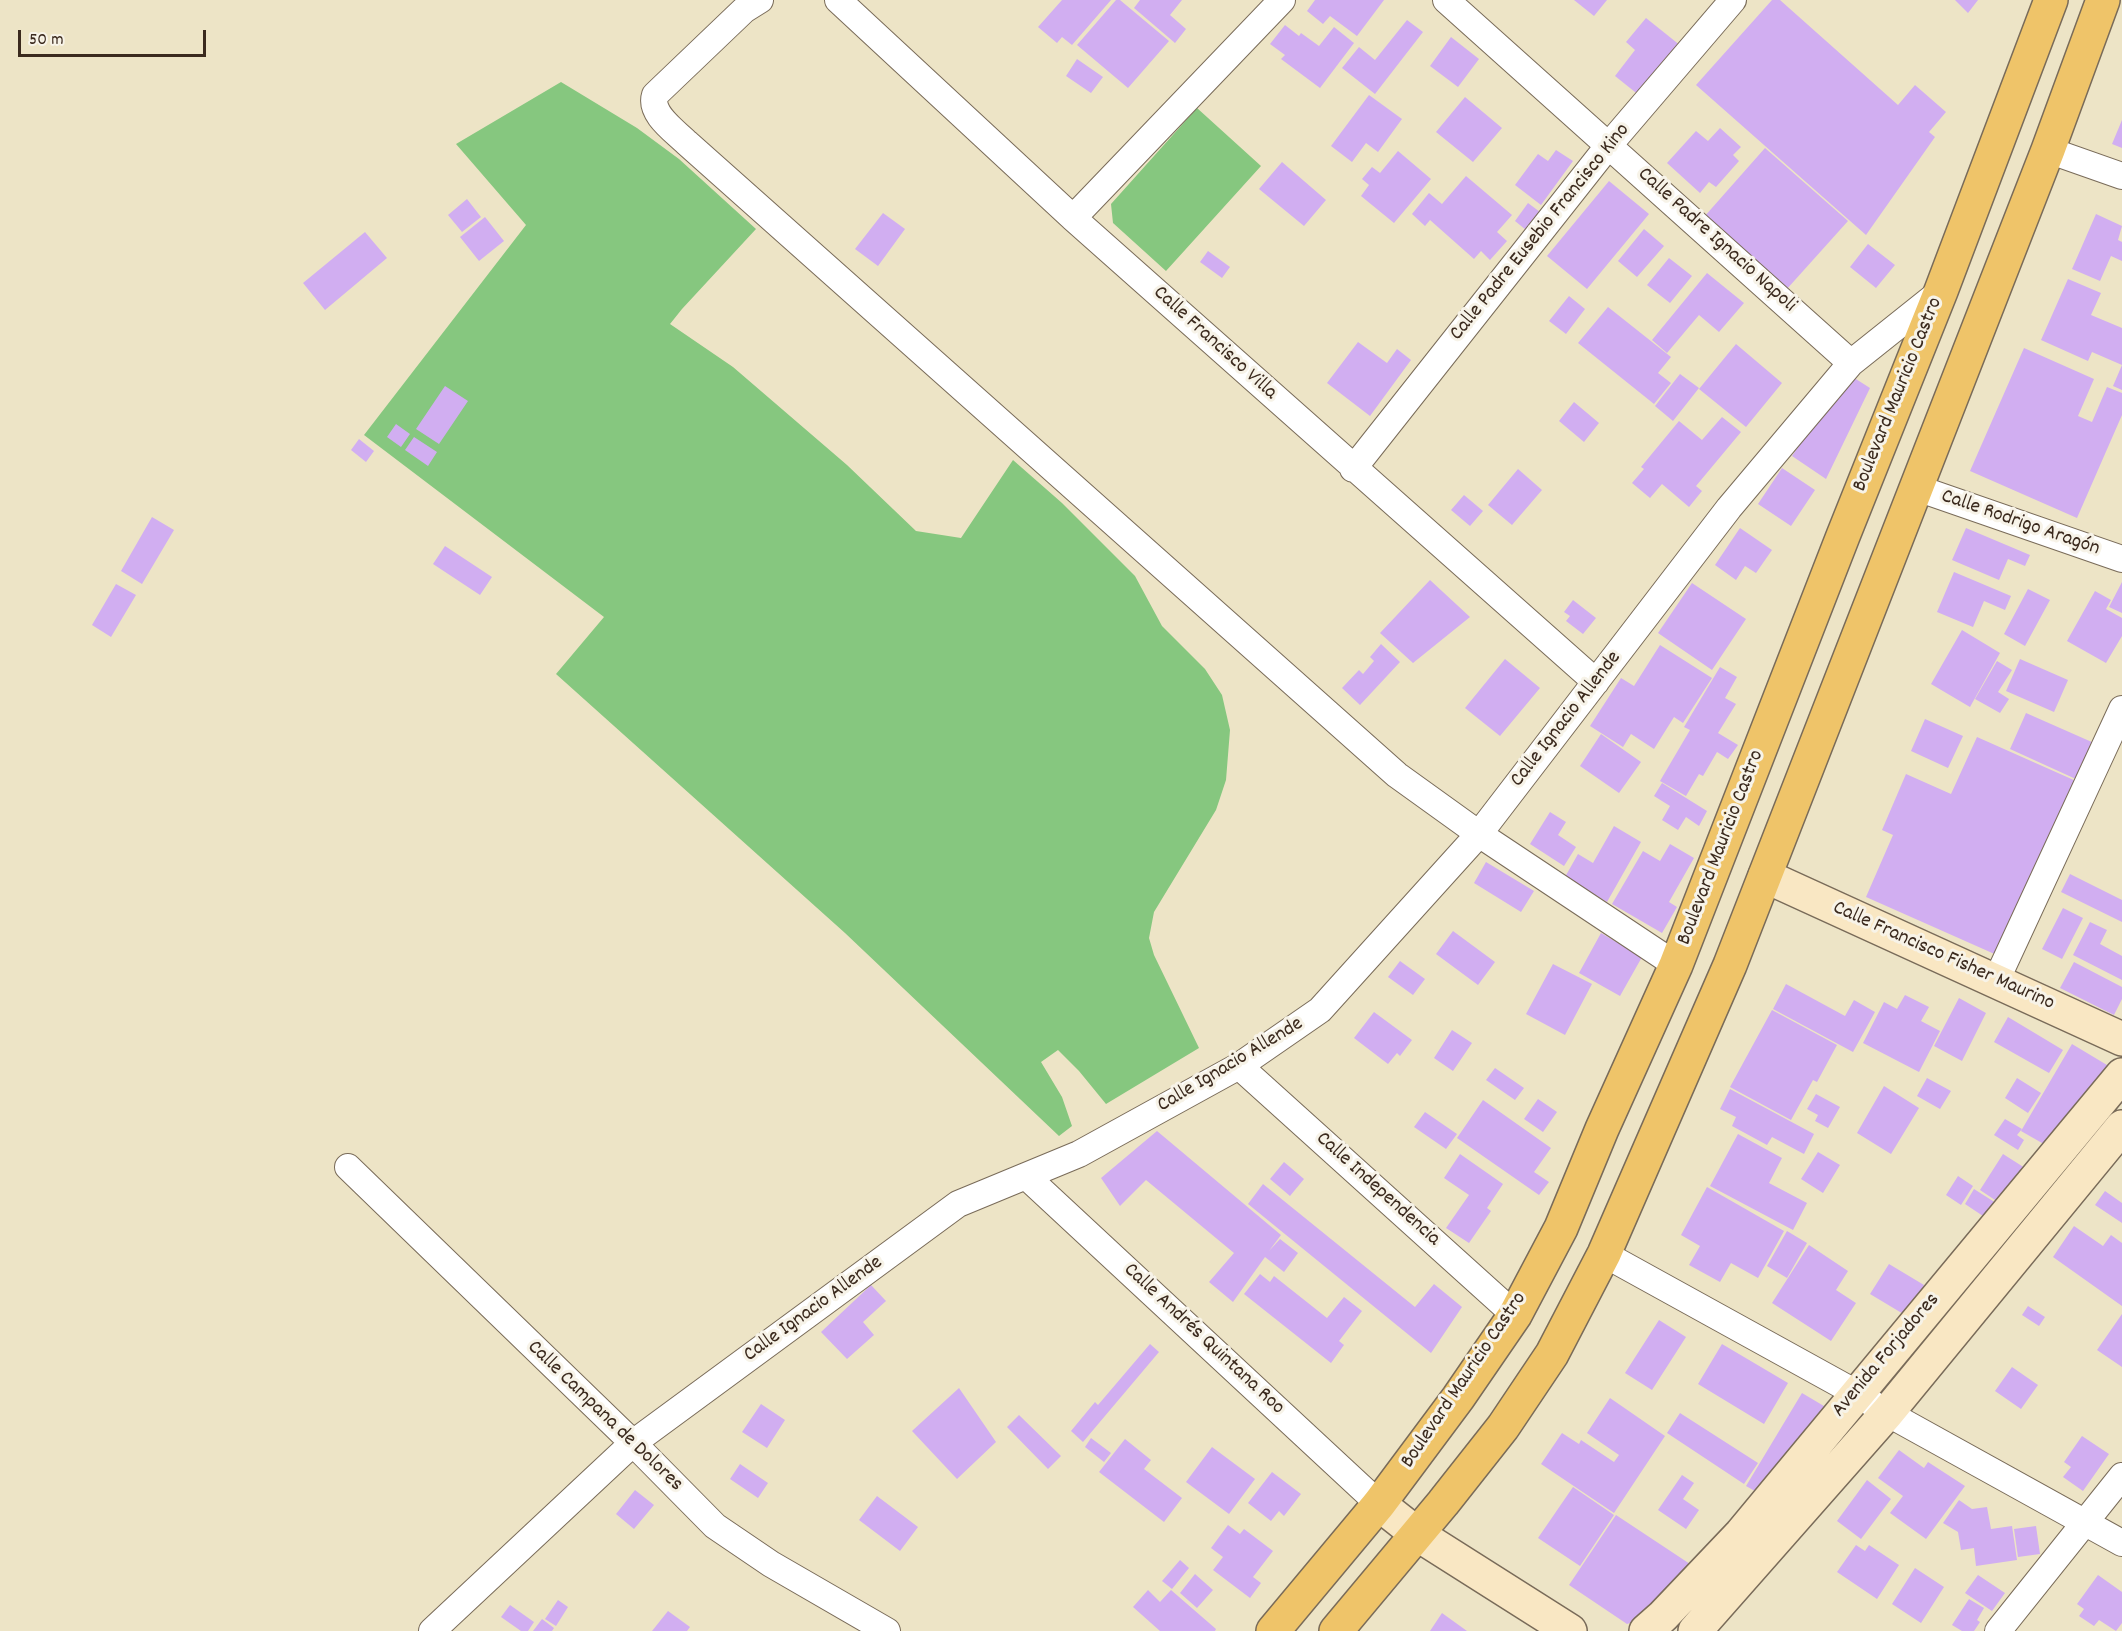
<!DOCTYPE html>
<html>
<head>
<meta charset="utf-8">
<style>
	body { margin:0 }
	#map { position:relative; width:2122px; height:1631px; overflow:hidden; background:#ede4c6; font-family:Dekko,sans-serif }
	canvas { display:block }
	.scale { position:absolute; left:18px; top:30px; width:188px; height:27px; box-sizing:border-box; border:3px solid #3b2a1e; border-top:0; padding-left:8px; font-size:18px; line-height:21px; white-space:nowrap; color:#3b2a1e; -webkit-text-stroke:4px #f7f3e8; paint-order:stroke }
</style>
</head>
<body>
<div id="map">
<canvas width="2122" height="1631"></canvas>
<div class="scale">50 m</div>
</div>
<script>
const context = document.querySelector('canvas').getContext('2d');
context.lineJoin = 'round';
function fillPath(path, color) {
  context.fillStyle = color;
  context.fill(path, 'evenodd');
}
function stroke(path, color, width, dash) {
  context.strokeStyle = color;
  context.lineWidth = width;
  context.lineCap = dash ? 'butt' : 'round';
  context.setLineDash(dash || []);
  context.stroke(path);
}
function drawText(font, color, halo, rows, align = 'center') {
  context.font = font + ' Dekko,sans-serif';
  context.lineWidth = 6;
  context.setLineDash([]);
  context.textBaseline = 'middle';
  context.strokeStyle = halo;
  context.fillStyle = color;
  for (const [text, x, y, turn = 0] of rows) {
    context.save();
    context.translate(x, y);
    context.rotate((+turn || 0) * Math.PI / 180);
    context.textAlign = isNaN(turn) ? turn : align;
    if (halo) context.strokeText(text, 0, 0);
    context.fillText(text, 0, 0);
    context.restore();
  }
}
fillPath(new Path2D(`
	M561 82 637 128 679 159 756 229 682 309 670 324 733 367 847 465 916 531 961 538 1013 460 1062 503 1135 576 1162 626 1205 669 1222 695 1230 730 1226 780 1216 810 1154 912 1149 938 1154 955 1199 1048 1106 1104 1079 1071 1058 1050 1041 1062 1062 1097 1072 1126 1059 1136 845 933 556 674 604 617 364 435 526 225 456 144Z
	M1197 108 1261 166 1166 271 1113 223 1111 204Z`), '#86c77f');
fillPath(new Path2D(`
	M1062 0H1111L1072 45 1062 37 1057 43 1038 27Z
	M1116 0H1120L1169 41 1128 88 1077 45Z
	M1140 0H1182L1170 15 1186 29 1175 43 1134 8Z
	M1315 0H1384L1357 36 1330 16 1323 24 1307 11Z
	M1574 0H1607L1594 16Z
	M1772 0H1780L1898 105 1915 85 1946 112 1929 132 1935 137 1866 235 1696 85Z
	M1955 0H1978L1968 13Z
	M1646 18 1686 50 1645 100 1615 76 1635 50 1626 42Z
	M1407 20 1423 32 1375 94 1342 68 1359 47 1375 60Z
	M1285 25 1299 36 1301 33 1319 46 1334 27 1354 43 1320 88 1281 59 1285 55 1270 44Z
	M1451 37 1479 59 1458 87 1430 66Z
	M1077 59 1103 77 1091 93 1066 76Z
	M1369 95 1402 119 1378 152 1366 143 1352 162 1331 146Z
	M1465 97 1502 128 1473 162 1436 132Z
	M2122 120V148L2112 144Z
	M1720 128 1741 147 1733 155 1739 161 1716 187 1709 182 1700 193 1667 163 1696 131 1708 141Z
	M1765 148 1848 221 1786 290 1704 217Z
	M1556 150 1573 161 1541 205 1515 185 1538 154 1548 161Z
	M1398 151 1431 179 1394 223 1361 196 1369 185 1362 179 1372 167 1380 173Z
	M1282 162 1326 200 1304 226 1259 189Z
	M1466 176 1512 215 1497 232 1507 241 1490 260 1481 251 1474 259 1430 220 1425 226 1412 214 1429 193 1442 204Z
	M1609 181 1649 214 1587 289 1547 256Z
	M467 199 481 217 462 232 448 215Z
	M1528 203 1544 215 1531 234 1515 221Z
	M883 213 905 229 878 266 855 249Z
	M2096 214 2122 226 2118 240 2122 242V261L2111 256 2100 281 2072 269Z
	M485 217 504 241 479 261 460 237Z
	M1644 229 1664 246 1637 277 1618 261Z
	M365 232 387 258 325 310 303 283Z
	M1868 244 1895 265 1876 288 1850 267Z
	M1208 251 1230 267 1222 278 1200 262Z
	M1669 258 1692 276 1670 303 1647 285Z
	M1707 273 1744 303 1719 332 1699 315 1667 353 1652 340Z
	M2068 279 2101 293 2091 315 2122 328V390L2113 386 2122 365 2092 352 2088 361 2041 340Z
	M1569 296 1585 309 1566 334 1549 321Z
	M1608 307 1671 357 1658 373 1671 383 1654 404 1578 343Z
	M1358 342 1387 363 1397 349 1411 360 1370 416 1327 383Z
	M1736 344 1782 383 1746 427 1699 389Z
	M2024 348 2094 379 2078 416 2092 422 2107 387 2122 393V415L2077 518 1970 471Z
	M1680 374 1699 388 1673 421 1655 406Z
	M1848 374 1870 388 1826 479 1792 456Z
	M445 386 468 401 439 444 416 429Z
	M1574 402 1599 423 1584 442 1559 421Z
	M1722 417 1741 432 1696 486 1702 491 1689 507 1662 484 1650 498 1632 483 1644 469 1641 467 1679 421 1702 440Z
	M396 424 410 434 401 447 387 437Z
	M414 437 437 452 428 466 405 450Z
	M359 439 374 451 366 462 351 450Z
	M1782 468 1815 490 1791 526 1758 504Z
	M1518 469 1542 490 1512 525 1488 505Z
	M1464 495 1483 511 1470 526 1451 510Z
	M152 517 174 530 142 584 121 571Z
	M1740 528 1772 550 1756 573 1745 566 1736 580 1715 565Z
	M1966 528 2030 555 2025 566 2008 559 1999 580 1952 560Z
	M445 546 492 577 480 595 433 564Z
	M1954 572 2011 596 2005 610 1984 601 1973 627 1937 612Z
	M1430 580 1470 617 1413 663 1380 633Z
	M2122 582V613L2109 607Z
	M1692 583 1746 619 1712 670 1658 633Z
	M116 584 136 595 111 637 92 625Z
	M2028 589 2050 600 2025 646 2004 634Z
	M2095 591 2111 600 2106 609 2122 618V636L2106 663 2067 641Z
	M1573 600 1596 618 1583 634 1566 621 1570 616 1564 612Z
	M1962 630 2000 653 1970 707 1931 684Z
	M1381 644 1400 662 1360 705 1342 688 1359 670 1363 674 1374 661 1370 657Z
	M1660 645 1712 678 1683 723 1674 717 1654 749 1631 734 1623 747 1590 726 1621 678 1634 686Z
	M1505 659 1540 688 1500 736 1465 708Z
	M2020 659 2068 680 2054 712 2006 691Z
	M1997 661 2012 670 1998 692 2009 699 2000 713 1975 699Z
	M1720 667 1737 677 1725 698 1736 704 1718 733 1738 745 1728 759 1717 752 1703 776 1699 774 1686 796 1660 781 1690 730 1684 727Z
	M2026 713 2094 743 2078 780 2010 749Z
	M1925 719 1963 736 1948 768 1911 751Z
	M1601 734 1641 762 1619 793 1580 766Z
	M1977 737 2076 781 1999 956 1866 897 1893 835 1882 830 1906 774 1951 794Z
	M1662 783 1707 811 1699 826 1686 817 1678 830 1662 820 1670 806 1654 796Z
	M1550 812 1566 822 1558 835 1576 847 1564 866 1530 844Z
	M1614 826 1641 842 1607 902 1565 877 1578 854 1593 863Z
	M1670 844 1694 858 1669 902 1677 907 1662 933 1612 904 1643 851 1660 861Z
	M1486 862 1534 891 1521 912 1474 883Z
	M2070 874 2122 900V922L2061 892Z
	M2063 908 2083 918 2062 959 2042 949Z
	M2090 922 2107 930 2100 944 2122 956V980L2073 955Z
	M1453 931 1495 962 1478 985 1436 954Z
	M1601 933 1642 957 1620 996 1579 973Z
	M1400 961 1425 979 1413 995 1388 977Z
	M2074 962 2122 987V999L2114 1015 2060 988Z
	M1553 964 1592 984 1565 1035 1526 1014Z
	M1786 984 1845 1016 1854 1000 1875 1012 1853 1052 1773 1009Z
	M1905 995 1929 1007 1921 1021 1940 1031 1919 1072 1863 1043 1884 1002 1897 1009Z
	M1959 998 1986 1013 1962 1061 1934 1046Z
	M1772 1010 1837 1045 1817 1082 1813 1080 1791 1120 1730 1087Z
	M1374 1012 1412 1040 1400 1056 1397 1053 1388 1064 1354 1038Z
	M2008 1017 2063 1050 2049 1073 1994 1042Z
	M1452 1030 1472 1043 1453 1071 1434 1058Z
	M2072 1044 2112 1068 2049 1147 2021 1131Z
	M1495 1068 1524 1088 1515 1100 1486 1080Z
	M1927 1078 1951 1091 1940 1109 1917 1096Z
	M2017 1078 2041 1093 2028 1113 2005 1098Z
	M1884 1086 1919 1108 1891 1154 1857 1133Z
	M1730 1089 1814 1134 1804 1154 1772 1137 1767 1145 1732 1126 1736 1117 1720 1109Z
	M1816 1094 1840 1107 1828 1128 1815 1121 1818 1115 1807 1109Z
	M1538 1099 1557 1112 1543 1132 1524 1119Z
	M1483 1100 1551 1148 1534 1172 1549 1182 1539 1195 1457 1138Z
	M1425 1112 1457 1134 1446 1149 1414 1127Z
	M2005 1119 2022 1129 2017 1135 2024 1140 2018 1150 1994 1135Z
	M1157 1131 1281 1235 1269 1251 1280 1239 1298 1253 1284 1272 1265 1257 1233 1302 1209 1282 1234 1253 1146 1180 1120 1206 1101 1178Z
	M1738 1134 1782 1158 1769 1183 1807 1203 1793 1230 1710 1186Z
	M1818 1152 1840 1165 1823 1193 1801 1179Z
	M1460 1154 1503 1184 1487 1208 1491 1211 1469 1243 1446 1228 1469 1195 1444 1178Z
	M2003 1154 2025 1168 2001 1204 1980 1190Z
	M1284 1162 1304 1179 1290 1196 1270 1179Z
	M1958 1176 1973 1186 1961 1205 1946 1195Z
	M1263 1184 1415 1307 1434 1284 1462 1307 1431 1353 1248 1204Z
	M1707 1187 1784 1231 1758 1278 1731 1263 1720 1282 1689 1265 1700 1246 1681 1235Z
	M1974 1189 1996 1203 1986 1218 1965 1204Z
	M2105 1191 2122 1203V1223L2095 1205Z
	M2074 1226 2103 1246 2111 1235 2122 1243V1306L2053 1257Z
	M1787 1231 1807 1243 1787 1278 1767 1266Z
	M1809 1245 1848 1271 1836 1290 1856 1303 1831 1341 1772 1303Z
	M1889 1264 1924 1285 1917 1297 1910 1318 1870 1294Z
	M1260 1274 1270 1282 1274 1276 1327 1318 1344 1297 1362 1311 1339 1341 1344 1345 1331 1363 1244 1294Z
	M871 1285 886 1301 863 1322 874 1335 847 1359 821 1332Z
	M2028 1306 2045 1317 2039 1326 2022 1315Z
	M2122 1314V1367L2097 1350Z
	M1659 1320 1686 1337 1652 1390 1625 1373Z
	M1150 1344 1159 1352 1083 1442 1071 1431 1095 1402 1098 1405Z
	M1722 1344 1788 1383 1764 1424 1698 1384Z
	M2012 1367 2038 1385 2021 1409 1995 1391Z
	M959 1388 996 1442 957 1479 912 1431Z
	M1802 1393 1834 1412 1762 1495 1746 1486Z
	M1610 1398 1665 1436 1614 1513 1541 1464 1562 1433 1579 1444 1581 1440 1614 1462 1619 1455 1587 1433Z
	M761 1404 785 1420 767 1448 742 1432Z
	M1680 1413 1758 1463 1744 1484 1667 1433Z
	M1019 1415 1061 1456 1048 1469 1007 1427Z
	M2082 1436 2109 1454 2083 1491 2063 1477 2071 1467 2064 1462Z
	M1091 1438 1111 1453 1104 1462 1085 1447Z
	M1125 1439 1151 1460 1144 1469 1182 1498 1164 1522 1099 1472Z
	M1212 1447 1255 1479 1229 1514 1186 1482Z
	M1899 1450 1924 1468 1928 1462 1965 1486 1926 1539 1890 1513 1903 1496 1878 1478Z
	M740 1464 768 1483 758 1498 730 1479Z
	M1272 1472 1301 1494 1284 1516 1279 1511 1271 1521 1248 1503Z
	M1682 1475 1694 1483 1683 1499 1699 1510 1686 1529 1658 1510Z
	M1867 1480 1891 1499 1861 1539 1837 1521Z
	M1573 1487 1614 1515 1580 1566 1538 1538Z
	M635 1490 654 1505 634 1529 616 1514Z
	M877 1496 918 1527 900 1551 859 1520Z
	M1959 1500 1972 1509 1987 1507 1991 1529 2012 1526 2017 1560 1976 1566 1974 1548 1961 1550 1958 1532 1943 1523Z
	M1616 1515 1690 1564 1657 1613 1627 1624 1569 1585Z
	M1228 1525 1240 1534 1244 1529 1273 1551 1253 1577 1261 1583 1250 1598 1213 1570 1223 1557 1211 1548Z
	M2036 1526 2040 1554 2018 1557 2014 1529Z
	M1856 1545 1865 1551 1869 1545 1899 1565 1877 1599 1837 1572Z
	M1180 1560 1189 1568 1172 1589 1162 1581Z
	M1915 1568 1944 1587 1921 1623 1892 1604Z
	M1195 1574 1213 1590 1197 1608 1180 1593Z
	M1978 1575 2005 1593 1992 1611 1965 1593Z
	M2098 1575 2122 1592V1623L2116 1631 2099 1620 2094 1626 2079 1616 2084 1609 2077 1604Z
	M1148 1590 1160 1602 1171 1590 1216 1629 1215 1631H1160L1133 1607Z
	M1969 1599 1984 1608 1977 1620 1980 1622 1974 1631H1962L1952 1625Z
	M558 1600 568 1607 556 1626 545 1619Z
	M510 1605 534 1622 528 1631H521L501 1617Z
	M668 1611 690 1627 687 1631H652Z
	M1442 1613 1467 1631H1430Z
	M542 1619 554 1628 552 1631H533Z`), '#d1aef1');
const street = new Path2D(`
	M760 0 744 10 655 95C649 114 675 131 687 143L1397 775 1479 834 1676 965
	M838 0 1073 218 1596 682
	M1446 0 1851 363
	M2048 150 2122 176
	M1073 218 1282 0
	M1353 469 1609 145 1733 0
	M1917 488 2122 559
	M1996 981 2122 709
	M1239 1066 1515 1315
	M348 1167 633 1443 715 1526 771 1564 887 1631
	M1027 1177 1379 1504
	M1604 1254 1856 1393 1887 1413 2122 1543
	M432 1631 633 1443 958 1204 1079 1154 1239 1066 1320 1010 1479 834 1729 508 1851 363 1940 292
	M1998 1631 2122 1476`);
const secondary = new Path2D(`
	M1765 876 2122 1039
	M1379 1504 1417 1534 1570 1631
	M1646 1631 1663 1616 1741 1534 2122 1075
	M1695 1631 1887 1413 2122 1127`);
const primary = new Path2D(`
	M1273 1631 1379 1504 1458 1398 1515 1315 1561 1228 1602 1129 1676 965 1843 536 1941 291 2051 0
	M1336 1631 1443 1503 1503 1427 1552 1354 1604 1254 1730 965 2048 150 2103 0`);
stroke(street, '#796b59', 28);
stroke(secondary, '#796b59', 36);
stroke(primary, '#796b59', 36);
stroke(street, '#fff', 26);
stroke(secondary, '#f9e7c3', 33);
stroke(primary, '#efc469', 33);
drawText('21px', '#3b2a1e', '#f7f3e8', [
	["Calle Padre Eusebio Francisco Kino",1541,233,-51],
	["Calle Padre Ignacio Napoli",1716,241,42],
	["Calle Francisco Villa",1214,344,42],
	["Boulevard Mauricio Castro",1899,395,-68],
	["Calle Rodrigo Aragón",2020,524,19],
	["Calle Ignacio Allende",1567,720,-52],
	["Boulevard Mauricio Castro",1722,848,-69],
	["Calle Francisco Fisher Maurino",1943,957,24],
	["Calle Ignacio Allende",1231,1066,-31],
	["Calle Independencia",1377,1190,42],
	["Calle Ignacio Allende",814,1310,-36],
	["Calle Andrés Quintana Roo",1203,1340,43],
	["Avenida Forjadores",1887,1356,-50],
	["Boulevard Mauricio Castro",1465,1381,-56],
	["Calle Campana de Dolores",604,1417,44]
]);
</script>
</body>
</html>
